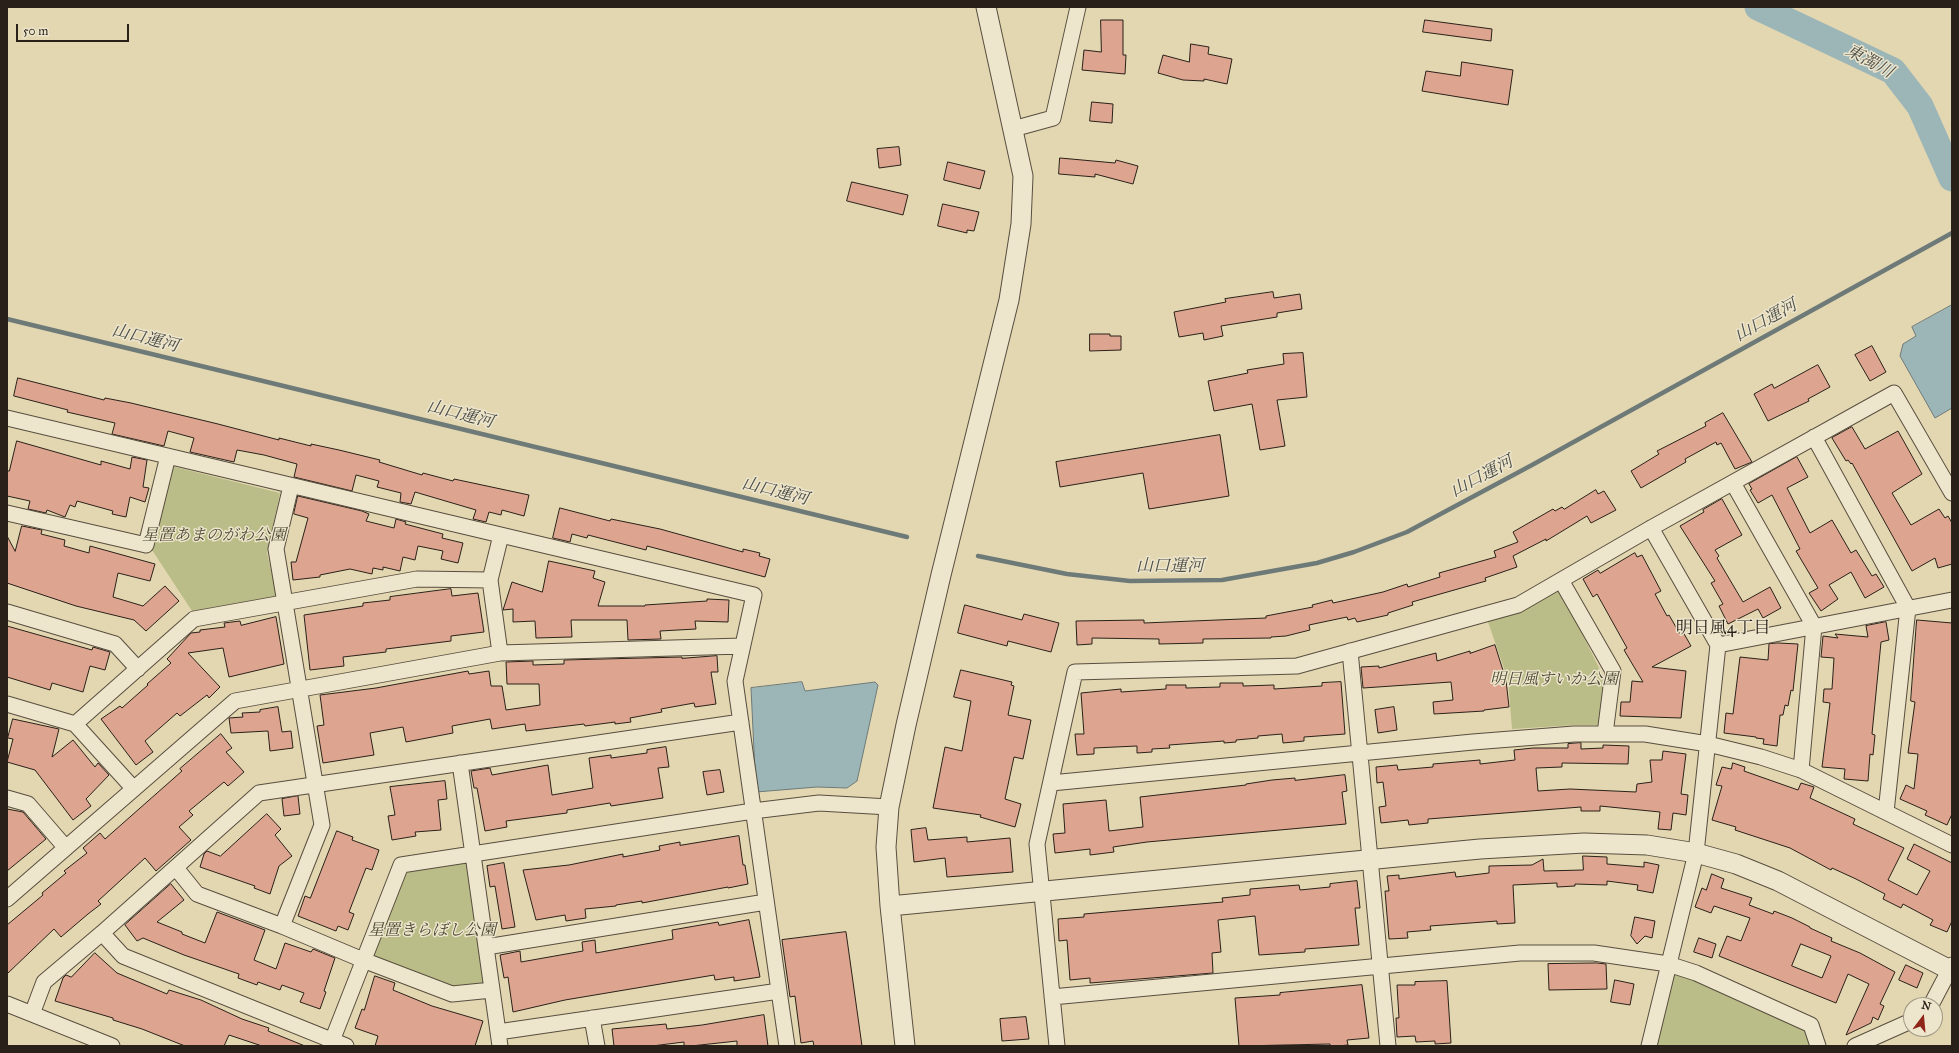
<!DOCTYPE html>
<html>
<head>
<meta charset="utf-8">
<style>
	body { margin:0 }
	#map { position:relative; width:1959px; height:1053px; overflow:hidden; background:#e3d7b1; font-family:"IM FELL Great Primer",serif }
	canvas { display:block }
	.frame { position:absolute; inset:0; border:8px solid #292119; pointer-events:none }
	.north { position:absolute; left:1903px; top:997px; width:40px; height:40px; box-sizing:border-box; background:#ede5cc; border:1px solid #9f9784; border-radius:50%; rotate:16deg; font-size:11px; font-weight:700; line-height:16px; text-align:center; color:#292119 }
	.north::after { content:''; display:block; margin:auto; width:14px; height:18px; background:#8f2418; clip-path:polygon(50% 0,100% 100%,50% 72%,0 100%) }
	.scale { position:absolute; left:16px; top:24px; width:113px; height:18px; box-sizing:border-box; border:2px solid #292119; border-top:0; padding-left:5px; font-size:12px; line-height:14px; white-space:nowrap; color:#292119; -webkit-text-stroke:3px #ede5cc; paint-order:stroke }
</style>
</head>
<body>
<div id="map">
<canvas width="1959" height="1053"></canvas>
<div class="frame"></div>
<div class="north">N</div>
<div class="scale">50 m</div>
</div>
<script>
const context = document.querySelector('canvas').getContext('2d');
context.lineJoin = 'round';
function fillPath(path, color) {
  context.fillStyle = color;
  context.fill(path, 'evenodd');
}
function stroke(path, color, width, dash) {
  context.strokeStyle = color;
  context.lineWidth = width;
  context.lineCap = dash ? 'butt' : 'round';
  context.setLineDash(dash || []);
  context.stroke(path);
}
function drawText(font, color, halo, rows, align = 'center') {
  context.font = font + ' "IM FELL Great Primer","Noto Serif JP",serif';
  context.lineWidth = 3;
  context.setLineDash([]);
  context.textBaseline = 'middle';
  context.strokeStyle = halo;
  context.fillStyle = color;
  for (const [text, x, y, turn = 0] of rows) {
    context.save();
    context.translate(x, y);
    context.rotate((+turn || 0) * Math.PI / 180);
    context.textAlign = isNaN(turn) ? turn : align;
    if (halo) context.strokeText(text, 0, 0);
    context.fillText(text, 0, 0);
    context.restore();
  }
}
fillPath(new Path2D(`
	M171 466 280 493 267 553 277 596 192 611 152 550Z
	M1559 587 1605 680 1602 725H1575L1512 729 1508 680 1487 619Z
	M473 853 492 990 452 994 363 960 401 865Z
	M1668 964 1811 1025 1818 1046H1649Z`), '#babd87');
const water = new Path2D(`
	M1952 305V408L1935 418 1900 356 1903 344 1916 336 1912 327Z
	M802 682 805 691 875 682 878 685 857 781 847 788 817 787 756 792 751 688Z`);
fillPath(water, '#9cb6b8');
stroke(water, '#6e7a78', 1);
stroke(new Path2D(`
	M7 319 907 537
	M978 556 1067 574 1130 581 1222 580 1317 563 1354 552 1407 532 1532 465 1952 233`), '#6e7a78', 4.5);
stroke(new Path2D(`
	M1758 7 1893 71 1920 106 1952 178`), '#9cb6b8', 27);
const building = new Path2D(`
	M1101 20H1123V55H1126L1125 74 1082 70 1084 50 1101 52Z
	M1425 20 1492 29 1491 41 1423 32Z
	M1191 44 1209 47 1208 54 1232 59 1227 84 1204 79V81L1183 80 1158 73 1163 55 1189 62Z
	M1462 62 1513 70 1508 105 1422 91 1426 71 1460 76Z
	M1092 102 1113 104 1112 123 1090 121Z
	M899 147 901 165 879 168 877 149Z
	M1060 158 1115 163 1116 160 1138 166 1133 184 1095 174V177L1059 174Z
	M948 162 985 171 980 189 944 180Z
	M852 182 908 195 903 215 847 201Z
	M943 204 979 212 974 231 967 230V233L938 226Z
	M1273 292 1274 298 1300 294 1302 309 1277 313V317L1221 326 1223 336 1204 340 1203 333 1179 337 1174 312 1226 302 1225 299Z
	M1090 334H1110V336H1121V350L1090 351Z
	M1872 346 1886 372 1870 381 1855 355Z
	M1303 353 1307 397 1277 400 1285 446 1260 450 1252 404 1214 411 1208 381 1248 373 1247 370 1284 364 1283 354Z
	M1818 365 1830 387 1808 399 1809 401 1768 421 1754 394 1772 384 1774 388Z
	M18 378 104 400 105 398 131 403 218 424 279 440V438L311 446V444L339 450 380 460 379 462 422 475 423 473 453 481 454 479 529 495 524 516 502 510 501 515 489 512 486 522 473 519 476 510 415 492 411 504 400 502 401 493 377 487 379 481 356 475 352 491 294 477 297 464 264 455 237 450 234 462 190 452 194 438 168 431 164 446 112 434 115 423 67 412 68 410 14 396Z
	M1723 413 1752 462 1735 469 1721 443 1717 445 1716 442 1685 459 1686 462 1641 488 1631 471 1659 454 1657 451 1706 426 1705 423Z
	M1852 427 1865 449 1898 431 1922 474 1892 493 1911 525 1939 509 1945 518 1948 516 1952 523V564L1938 568 1935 558 1912 571 1852 463 1851 464 1848 460 1846 461 1832 438Z
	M1220 435 1229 496 1149 509 1143 473 1060 487 1056 462Z
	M17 441 101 465V461L130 469 132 457 147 460 143 487 149 488 145 502 130 497 126 517 112 514 113 511 77 501 75 507 70 505 65 517 47 510 46 513 28 509 30 501 7 496V471H9Z
	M1797 457 1808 477 1787 488 1810 533 1832 520 1851 553 1856 550 1872 576 1876 574 1884 587 1865 598 1851 572 1829 585 1838 599 1821 611 1809 593 1818 588 1796 551 1800 549 1772 495 1758 503 1750 490 1752 489 1749 484Z
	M1596 490 1598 494 1604 491 1616 510 1591 523 1587 516 1546 541V539L1513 556 1517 567 1485 578 1486 581 1412 602 1413 605 1388 613V615L1357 622 1355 618 1348 620 1347 617 1309 625 1310 630 1286 636 1271 637V638L1203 639V643L1159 644V639L1092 638V644L1077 645 1076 621 1144 620V623L1266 618V616L1313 607 1312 605 1332 600 1333 603 1383 592 1407 584 1408 587 1440 577 1439 573 1496 557 1494 551 1518 542 1513 532 1553 509 1555 511 1562 507 1564 509Z
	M298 496 362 511 369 514 366 521 394 528 396 519 406 522 405 524 443 534 442 538 463 543 458 563 441 559 443 551 418 546 415 560 403 557 400 571 383 567V570L373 568 372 574 350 569 320 575V577L293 580 291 562H296L308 518 294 514Z
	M1722 499 1742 535 1715 550 1719 556 1717 558 1743 602 1770 587 1781 608 1763 618 1758 609 1728 624 1719 606 1723 604 1711 583 1715 581 1680 526 1704 512 1703 510Z
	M560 508 610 521 611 519 660 529 743 552V549L760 553 759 556 770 559 765 577 647 546 646 550 588 535 587 538 572 534 570 542 553 538Z
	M22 526 42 530 41 534 65 540 64 546 89 553 90 546 155 564 150 581 118 573 113 597 143 606 165 586 179 601 146 631 134 620 76 606 7 583V536L15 551Z
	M1635 553 1637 557 1642 555 1661 591 1655 594 1667 616 1669 615 1680 634 1683 632 1691 646 1652 667 1686 671 1681 718 1620 716 1621 702H1630L1632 681 1643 682 1624 650 1627 648 1597 594 1593 597 1583 579 1598 570 1600 573Z
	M549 561 595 571 593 578 605 582 598 606H645V605L707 601V599L729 600 728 622 695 621 696 629 660 631 661 639 628 640 627 620H571L572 637 536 638 535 621 513 622V609L503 610 512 582 542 592Z
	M451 589 452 596 478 593 484 632 451 636V641L386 649V652L343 657 344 666 310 670 304 615 363 606V603L390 600V597Z
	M965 605 1022 620 1024 614 1059 623 1051 652 1008 641 1007 646 958 633Z
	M276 617 284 664 229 677 223 648 188 653 220 687 209 698 207 695 180 716 177 713 145 741 153 752 136 765 101 719 120 706 122 708 148 685 147 684 171 663 167 659 191 633 200 632V630L225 627 224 623 240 621 241 625Z
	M1917 620 1952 623V814L1947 825 1925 815 1927 811 1900 799 1906 785 1914 789 1918 754 1908 753 1915 702 1911 701Z
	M1886 622 1889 640 1881 642 1872 734 1875 735 1873 755 1870 754 1868 781 1844 779 1845 769 1822 767 1830 703 1823 702 1824 689H1832L1834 658 1821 657 1823 636 1838 638 1835 634 1868 637 1866 626Z
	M7 626 92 650 93 647 110 652 105 670 90 666 83 692 52 683 50 690 7 677Z
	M1778 643 1798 644 1793 691 1791 690 1788 706 1785 705 1783 715H1780L1777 746 1763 744 1764 739 1756 738V737L1724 733 1726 713 1733 714 1740 657 1768 660 1769 644Z
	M1495 645 1506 680 1509 707 1484 710V711L1434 714 1433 702 1453 700 1451 682 1363 688 1361 667 1379 666V668L1436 653 1437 661 1470 651V653Z
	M717 656 718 672H711L716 704 695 707 694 703 661 709 662 712 630 718 631 722 615 724V722L585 726 584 724 526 731 525 724 492 729 490 719 452 726 453 733 406 742 403 727 370 733 374 755 323 763 317 726 324 725 320 695 376 688 468 671 469 674 489 671 491 686H502L506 710 540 705 539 684H507L506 662 533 661V665L564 664V660L682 657V658Z
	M961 670 1012 682 1011 685 1014 686 1008 715 1031 720 1023 759 1014 757 1005 799 1021 804 1015 827 980 817 981 815 933 808 945 747 962 751 971 701 954 697Z
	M1341 682 1345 734 1304 737V741L1283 743 1282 734 1258 736V738L1236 740V742L1224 743V741L1169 745 1170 748 1152 749V752L1137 753V746L1094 748V754L1077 755 1075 734H1084L1081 693 1121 689V692L1166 689V685H1186V688L1220 687V683H1243V686L1274 685V689L1322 686V683Z
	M278 707 282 732 291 731 293 748 270 751 268 731 231 733 229 718 243 717 242 713 260 712V710Z
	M1394 707 1397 730 1378 733 1375 710Z
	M13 719 59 729 52 757 73 740 95 767 98 763 109 775 86 799 91 806 73 820 35 770 7 762 13 739 8 738Z
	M221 734 232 748 226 752 244 772 228 786 224 782 189 811 193 815 179 827 191 840 156 871 145 858 98 901 101 904 88 914 61 937 54 929 7 974V925L43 895 42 893 66 873 64 871 87 853 83 848 100 833 105 839 182 771 180 769Z
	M1581 743V749L1603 748V745L1629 746 1628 764 1562 763V767L1536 768 1538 791 1570 789 1636 792 1637 784 1652 782 1650 760H1662L1663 751 1686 754 1681 794 1688 795 1686 815 1673 813 1671 830 1658 829 1660 812 1600 806V811H1581V807L1428 819V823L1409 825 1408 820 1381 823 1379 807 1386 806 1383 782 1377 783 1376 767 1397 765 1398 770 1433 767V764L1445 763 1480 760V764L1515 760 1514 750 1533 748H1568V744Z
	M666 747 669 767 658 768 663 798 611 806 610 803 567 810V813L506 821 507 827 485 831 477 788H474L471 771 490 768 492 775 548 765 552 795 593 788 589 758 611 755V758L647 753V750Z
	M1733 763 1745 767 1744 771 1798 790 1801 783 1814 787 1810 798 1855 819 1853 824 1904 848 1888 880 1917 895 1930 871 1907 859 1914 844 1952 863V921L1947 932 1930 925 1933 920 1903 904 1901 908 1883 899 1885 894 1856 879 1832 868 1831 870 1790 848 1735 830 1736 827 1712 820 1722 786 1716 785 1722 767 1731 769Z
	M720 770 724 792 707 795 703 772Z
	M1345 775 1347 791 1342 792 1346 824 1147 842 1113 847 1114 852 1090 855V849L1055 853 1053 834 1065 833 1063 804 1106 800 1109 831 1143 827 1140 797 1246 785V784L1272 780 1295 778V780Z
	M445 781 447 799 438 800 441 830 415 832 416 836 392 840 388 816 395 815 390 787Z
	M298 796 300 814 284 816 282 799Z
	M7 809 23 812 46 839 7 871Z
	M267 814 281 829 275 835 292 856 279 866 270 894 254 888 255 886 200 867 204 854 207 851 220 856Z
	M926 828 928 840 967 837V842L1010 838 1013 872 947 877 945 858 914 862 911 830Z
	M337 831 353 837 352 840 379 850 372 870 366 868 349 912 354 914 348 930 338 926 336 931 298 916 305 896 310 898Z
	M739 836 743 865H745L748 884 728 888V887L642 903V901L616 905V906L585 909 586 918 566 921 565 915 536 920 523 870 569 865 623 854V857L660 850 659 846 680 842V845Z
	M1583 856 1607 857V864L1644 867V862L1659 865 1653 893 1637 890 1638 885 1607 881V885L1575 884V886L1557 887V883L1513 885 1515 923 1497 924V921L1430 926 1431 930 1407 932 1408 938 1389 939 1385 891H1389L1387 876 1399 875V879L1455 872 1456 877 1489 873V866L1532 865 1543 859 1544 871 1583 870Z
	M504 863 515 927 502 929 495 886 490 887 487 866Z
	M1712 874 1724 879 1721 888 1752 898 1749 905 1773 914 1774 911 1792 918 1810 927V928L1832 938 1831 941 1860 953 1895 972 1880 1004 1884 1006 1878 1020 1873 1017 1871 1023 1846 1035 1869 984 1848 974 1836 1003 1719 956 1727 936 1741 941 1750 918 1714 906 1711 913 1695 907 1702 888 1706 890ZM1801 944 1831 956 1822 978 1792 966Z
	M1357 881 1360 908H1355L1359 945 1305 949V952L1259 955 1255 916 1218 920 1221 952 1212 953 1213 973 1090 983V978L1070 980 1067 940 1059 941 1058 919 1084 917V914L1223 902 1222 898 1250 895V889L1299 885 1300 890 1330 887V884Z
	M171 884 184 900 157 922 182 932V934L205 943 217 912 265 930 254 960 276 969 285 943 311 952 313 949 335 958 324 991 326 992 320 1009 300 1002 304 993 282 985 280 990 258 982 257 985 238 978 239 974 184 955 143 938 137 941 125 925Z
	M1635 917 1655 921 1652 938 1645 936 1637 944 1631 936Z
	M749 920 760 977 734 981V977L715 980 714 975 565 1000 513 1012 508 977 504 978 500 955 520 951 521 962 583 951 582 942 595 940 596 953 673 939 672 930 718 922 719 925Z
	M846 932 862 1046H814L813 1041 801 1043 795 996 790 997 782 940Z
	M1699 938 1716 944 1712 958 1694 952Z
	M95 953 117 973 167 994 169 990 201 1000 242 1019 269 1028 268 1031 305 1046H262L229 1035 224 1046H185L142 1029 113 1020V1018L55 1001 63 978 66 975 71 977Z
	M1597 963 1606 964 1607 989 1549 990 1548 964Z
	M1906 965 1923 973 1917 988 1899 980Z
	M375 976 395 983 393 990 432 1006 483 1021 475 1046H375L378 1036 355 1028 362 1009 364 1010Z
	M1615 980 1634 984 1630 1005 1611 1002Z
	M1447 981 1451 1043 1435 1044V1041L1416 1042 1415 1036 1397 1037 1396 1018H1399L1397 985H1415V982Z
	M1362 985 1369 1038 1347 1040 1348 1045 1338 1046H1330V1044L1239 1046 1235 998 1280 995V993Z
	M764 1015 768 1046H737V1041L691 1046H684V1042L652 1046H614L612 1029 666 1024 667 1029 702 1025Z
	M1026 1017 1029 1039 1002 1041 1000 1019Z`);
fillPath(building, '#dda48f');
stroke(building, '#292119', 1);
const minor = new Path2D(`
	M1013 129 1053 118 1078 7
	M7 418 754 595 735 681 779 991 498 1032
	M1814 437 1908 608 1886 812
	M1733 483 1814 626 1801 770
	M7 513 146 545 168 456
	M1562 582 1613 671 1605 734
	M7 612 115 644 138 669
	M1718 645 1952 600
	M1350 651 1388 1046
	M500 653 490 580 501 535
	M7 704 75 724 194 619 417 579 490 580
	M75 724 134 789
	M460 763 500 1046
	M1051 783 1473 742 1574 734H1645L1708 744 1761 757 1801 770 1952 845
	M7 798 28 804 66 848
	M176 868 197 894 282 926 363 960 452 994 492 990
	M7 899 235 701 500 653 742 646
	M282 926 322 825 276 549 291 486
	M102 933 123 956 346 1046
	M486 947 766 902
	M779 991 787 1046
	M1052 997 1520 953H1594L1668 964 1696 973 1811 1025 1818 1046
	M7 1004 112 1046
	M1931 1005 1952 965
	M32 1014 44 982 102 933 259 793 741 722
	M592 1018 597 1046
	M330 1046 401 865 753 811 819 803 889 807
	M1057 1046 1037 844 1075 672 1297 666 1518 605 1651 528 1894 393 1952 493
	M1649 1046 1696 853 1718 645 1651 528
	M1855 1046 1911 1021`);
const tertiary = new Path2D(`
	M890 906 1480 849 1584 843 1647 845 1696 853 1736 864 1778 881 1952 971
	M905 1046 890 906 886 847 889 807 906 725 941 575 1009 300 1021 224 1023 176 986 7`);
stroke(minor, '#584e3f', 17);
stroke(tertiary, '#584e3f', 21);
stroke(minor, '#ede5cc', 15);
stroke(tertiary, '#ede5cc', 19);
drawText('italic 16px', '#4d4834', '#ede5cc', [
	["星置あまのがわ公園",214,536],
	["明日風すいか公園",1554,680],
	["星置きらぼし公園",432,931]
]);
drawText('italic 17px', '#4c4e49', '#ede5cc', [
	["東濁川",1869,62,29],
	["山口運河",1766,321,-29],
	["山口運河",145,339,14],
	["山口運河",460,415,14],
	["山口運河",1482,477,-28],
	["山口運河",775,492,14],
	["山口運河",1170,567]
]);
drawText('17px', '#292119', '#ede5cc', [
	["明日風4丁目",1723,629]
]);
</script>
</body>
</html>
